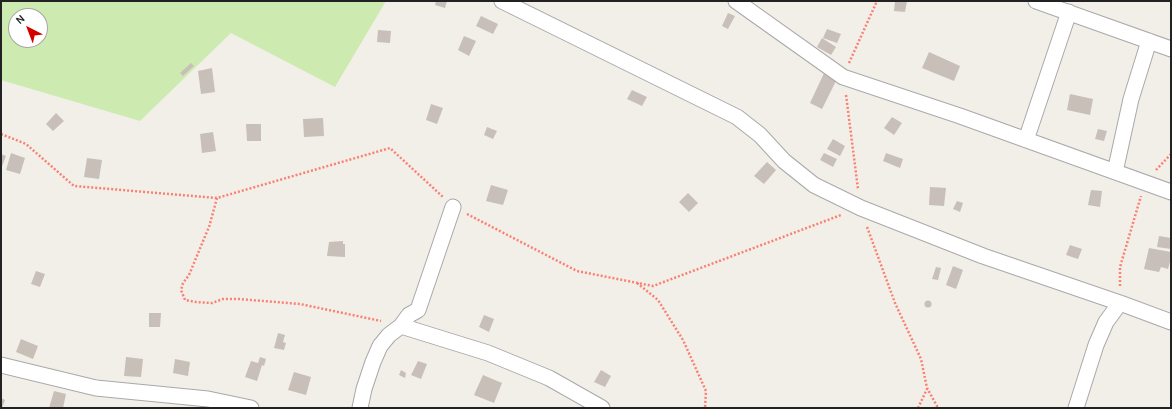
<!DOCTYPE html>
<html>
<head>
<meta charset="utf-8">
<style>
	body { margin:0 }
	#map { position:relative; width:1172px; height:409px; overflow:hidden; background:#f2efe9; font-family:Karla,sans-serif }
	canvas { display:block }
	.frame { position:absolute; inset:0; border:2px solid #222; pointer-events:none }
	.north { position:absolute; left:8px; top:8px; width:40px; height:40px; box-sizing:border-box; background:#fff; border:1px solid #a7a7a7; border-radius:50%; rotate:318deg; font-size:11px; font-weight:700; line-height:16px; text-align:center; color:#222 }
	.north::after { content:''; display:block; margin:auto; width:14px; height:18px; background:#d40000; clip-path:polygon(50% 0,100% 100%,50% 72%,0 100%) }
</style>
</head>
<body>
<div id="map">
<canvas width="1172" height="409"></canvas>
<div class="frame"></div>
<div class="north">N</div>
</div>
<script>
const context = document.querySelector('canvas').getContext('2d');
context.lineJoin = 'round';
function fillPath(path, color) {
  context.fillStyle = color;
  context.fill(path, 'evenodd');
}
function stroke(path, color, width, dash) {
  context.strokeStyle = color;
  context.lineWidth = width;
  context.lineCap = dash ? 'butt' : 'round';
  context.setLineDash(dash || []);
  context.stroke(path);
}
fillPath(new Path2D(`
	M1 1H386L335 87 231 33 140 121 1 80ZM16 16H40V40H16Z`), '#cdebb0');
fillPath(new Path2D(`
	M436 1H447L445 8 435 5Z
	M895 1H907L905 12 894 11Z
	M728 13 735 16 728 29 722 26Z
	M481 16 498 24 493 34 476 26Z
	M827 29 841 34 837 43 823 38Z
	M378 30 391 31 390 43 377 42Z
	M464 36 476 41 469 56 458 50Z
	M822 38 836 47 831 55 817 47Z
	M929 52 960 66 954 81 922 68Z
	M191 63 194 66 183 76 180 73Z
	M212 68 215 92 201 94 198 71Z
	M825 71 838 77 822 109 810 103Z
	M632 90 647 97 642 106 627 99Z
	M1070 94 1093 99 1090 115 1067 110Z
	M431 104 443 108 437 124 426 120Z
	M56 113 64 121 53 131 46 124Z
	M892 117 902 123 894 135 884 128Z
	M323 118 324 136 304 137 303 119Z
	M246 124H261V141H247Z
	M487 127 497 131 493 139 484 135Z
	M1098 129 1107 131 1104 141 1095 139Z
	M213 132 216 151 202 153 200 134Z
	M833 139 845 146 840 156 827 149Z
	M11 153 25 158 20 174 6 170Z
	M824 153 837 159 833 167 820 160Z
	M886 153 903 159 900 168 883 161Z
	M1 154 6 156 1 169Z
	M87 158 102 160 99 179 84 177Z
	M767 162 776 170 764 184 754 176Z
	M491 185 508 190 503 205 486 201Z
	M930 187 946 188 944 206 929 205Z
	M1091 190 1102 191 1100 207 1088 205Z
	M688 193 698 203 689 212 679 202Z
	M957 201 963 203 960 212 953 209Z
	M1159 236 1171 238V249L1157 247Z
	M343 241V244H345V257L327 256 329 242Z
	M1070 245 1082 249 1078 259 1066 255Z
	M1149 248 1171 252V258L1168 269 1161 267 1159 272 1144 269Z
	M953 266 963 270 956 289 946 285Z
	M936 267 941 268 938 280 932 279Z
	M36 271 45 274 40 287 31 284Z
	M924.5 304a3.5 3.5 0 1 1 7 0a3.5 3.5 0 1 1-7 0Z
	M149 313H161L160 327H149Z
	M484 315 494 319 489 332 479 327Z
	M278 333 285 335 283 342 286 343 284 350 274 348Z
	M21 339 38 346 33 359 16 352Z
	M126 357 143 359 141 377 124 376Z
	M260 357 266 359 264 366 262 365 257 381 245 377 251 361 258 363Z
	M175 359 190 362 188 376 173 373Z
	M418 361 427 364 421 379 411 375Z
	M401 370 406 373 405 378 399 375Z
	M601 370 611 376 605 387 594 382Z
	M294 372 311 377 306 395 288 390Z
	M483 375 502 383 494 403 474 395Z
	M54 391 66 394 63 408H49Z
	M1 398 5 400 2 408H1Z`), '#c7bfb8');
const street = new Path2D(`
	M502 1 737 117 760 135 784 161 814 185 861 208 983 256 1120 303 1171 322
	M736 1 843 77 960 116 1171 192
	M1036 1 1171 49
	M1026 140 1069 12
	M1115 172 1131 99 1149 41
	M401 326 488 353 549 378 602 408
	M1 365 96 388 208 399 251 408
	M360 408 364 389 373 362 380 346 389 335 401 326 409 315 418 310 453 207
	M1076 408 1096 345 1106 322 1120 303`);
stroke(street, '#a9a9a9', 17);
stroke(new Path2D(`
	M849 63 877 1
	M846 95 858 189
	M1 134 26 144 74 186 217 198 390 148 443 197
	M1156 170 1171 154
	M217 198 209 227 206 234 189 275 183 283 181 290 185 300 196 302 212 303 223 299H239L300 304 381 321
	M467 214 577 271 653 286 841 215
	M867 227 895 303 921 359 927 388 938 408
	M637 283 658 300 683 340 706 391 705 408
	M1120 286V267L1141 196
	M918 408 927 389`), '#fa8072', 2.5, [2, 2]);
stroke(street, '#fff', 15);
</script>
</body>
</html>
